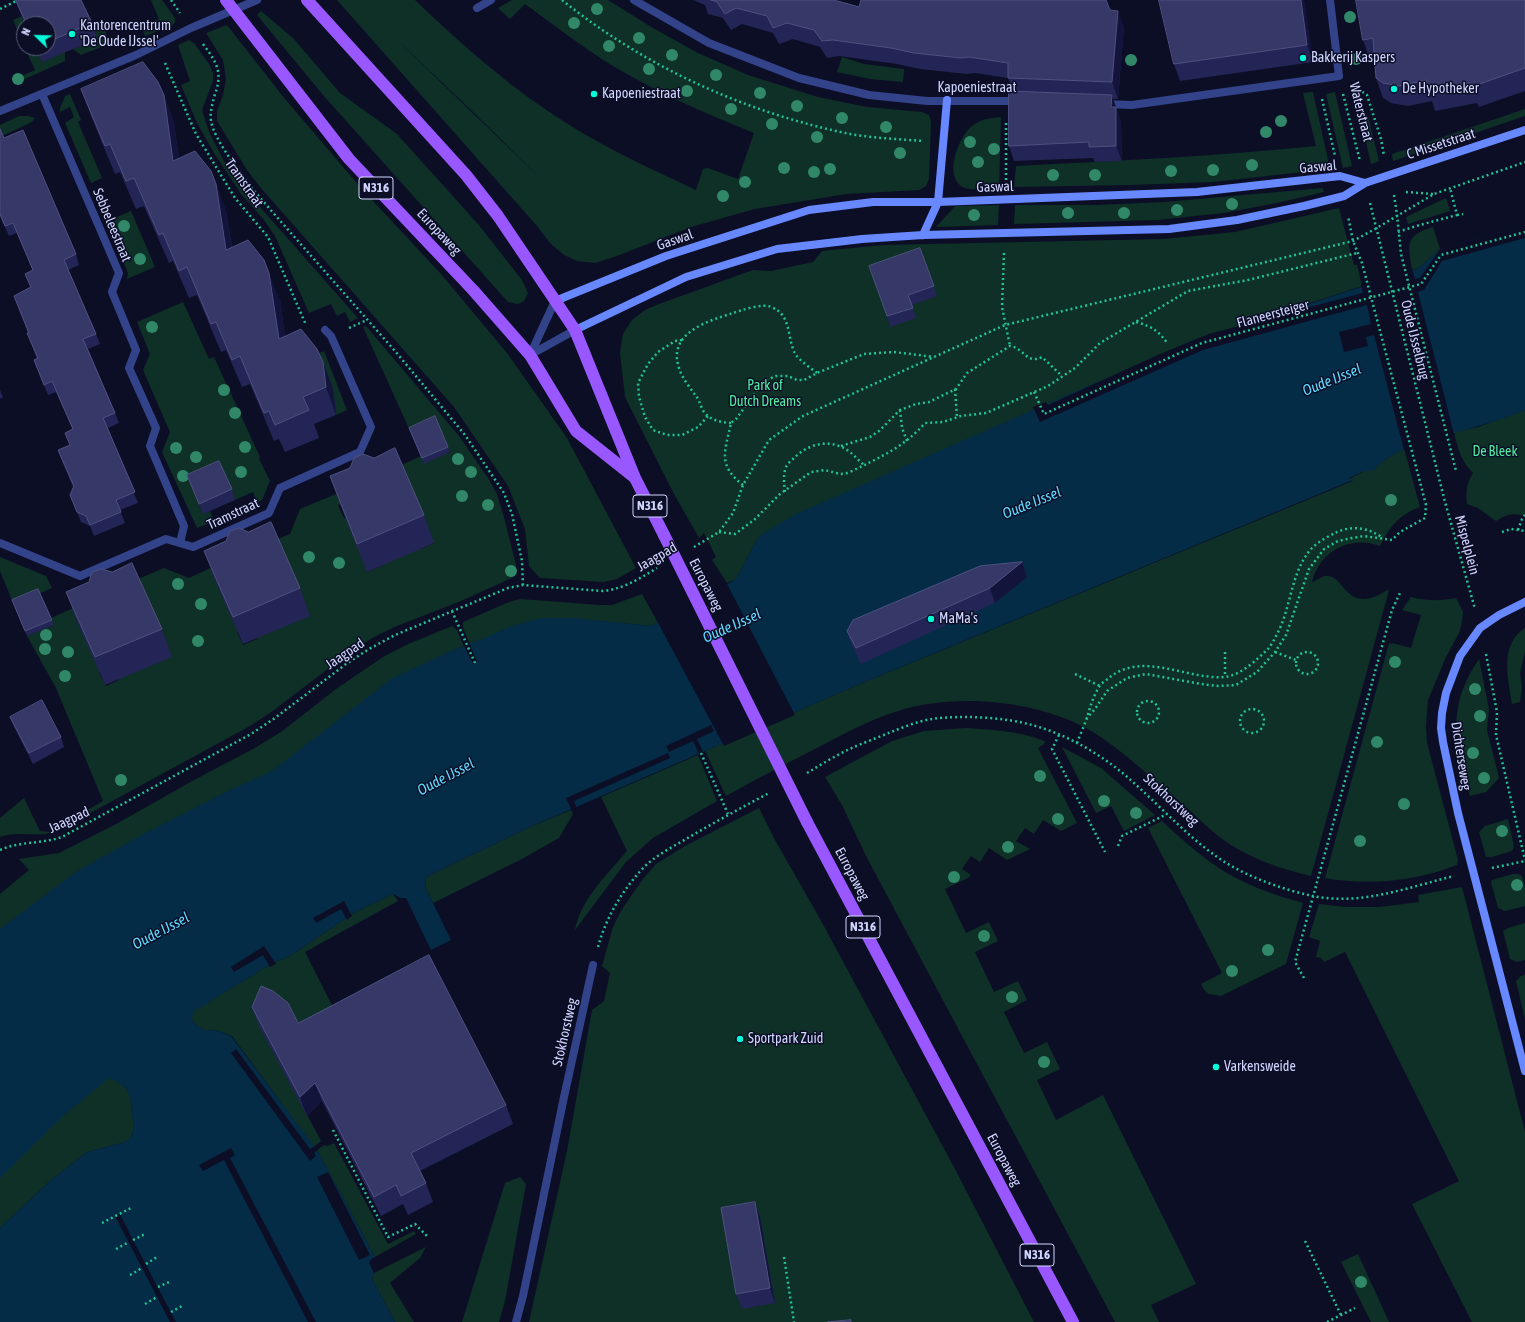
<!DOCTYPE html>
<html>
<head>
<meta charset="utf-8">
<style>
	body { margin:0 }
	#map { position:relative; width:1525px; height:1322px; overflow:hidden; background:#0c0e26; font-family:"Asap Condensed",sans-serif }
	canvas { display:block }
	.north { position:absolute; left:16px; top:16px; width:40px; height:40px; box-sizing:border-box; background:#0c0e26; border:1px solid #5b5e7d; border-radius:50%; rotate:293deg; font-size:11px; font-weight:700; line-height:16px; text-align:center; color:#d1d6ff }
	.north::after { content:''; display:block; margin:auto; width:14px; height:18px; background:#00fcd9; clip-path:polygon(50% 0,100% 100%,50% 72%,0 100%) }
</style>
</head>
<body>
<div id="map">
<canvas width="1525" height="1322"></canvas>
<div class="north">N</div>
</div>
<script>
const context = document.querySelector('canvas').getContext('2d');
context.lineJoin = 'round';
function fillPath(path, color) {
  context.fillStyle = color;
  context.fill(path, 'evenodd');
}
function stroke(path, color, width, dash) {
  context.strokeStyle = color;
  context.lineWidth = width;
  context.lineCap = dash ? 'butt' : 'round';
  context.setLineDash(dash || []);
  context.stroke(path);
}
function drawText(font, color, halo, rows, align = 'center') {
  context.font = font + ' "Asap Condensed",sans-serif';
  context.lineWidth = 3;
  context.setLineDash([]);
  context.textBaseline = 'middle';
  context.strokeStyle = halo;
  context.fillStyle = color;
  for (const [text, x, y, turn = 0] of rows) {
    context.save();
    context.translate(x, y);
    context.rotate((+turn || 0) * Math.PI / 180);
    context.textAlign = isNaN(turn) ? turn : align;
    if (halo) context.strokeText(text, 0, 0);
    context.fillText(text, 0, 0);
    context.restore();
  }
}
fillPath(new Path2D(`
	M151 0H162L175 18V22L172 26 145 36 142 27 159 19Z
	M337 0H415C457 40 500 79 548 111 594 143 645 166 696 190L703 169 708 168 738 179 754 133C705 113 658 93 613 66 582 47 554 25 525 4L510 19 498 8 512 0H608L653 28 698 53 748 75 818 97 867 107 922 112 929 115 931 121 929 179 926 186 920 190 846 194 755 209 691 227 617 256 595 263 577 261 564 255 550 243 537 226ZM393 36 470 109 545 183Z
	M261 11 294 39 340 93 397 134 478 224 522 280 528 293 524 301 518 304 508 302 323 95 257 15Z
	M22 16 26 24H24V45L13 20Z
	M103 25C114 48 99 47 81 55L74 50 73 49 97 39 93 29Z
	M227 25 285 99 361 188 441 274 507 353 567 438 636 568 617 579 604 582 540 578 529 566 525 529 508 486 454 407 260 187 247 170 217 121V111L223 95 226 79 223 60 206 33Z
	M189 40 194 43 209 64 213 73V81L202 110 209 132 224 161 252 198 358 318 350 322 345 312 337 316 331 304 309 313 275 236 264 220 241 194 214 153 197 123 181 85 190 81 178 45Z
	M25 48 65 52V61L16 83 15 79 35 70Z
	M842 57 864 64 904 69 903 82 870 79 837 72Z
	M1313 92 1330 169 1213 182 1130 185 1014 187 1016 166C1116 161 1216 156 1316 146L1303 93Z
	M1335 92 1352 166 1343 168 1326 94Z
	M70 94 81 120 78 122 102 178 91 183 65 123 74 117 70 107 60 112V108L65 96Z
	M1525 109V116L1393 161 1392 154Z
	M1359 111 1368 116 1379 161 1371 164Z
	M19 116H28L35 118 32 122 0 137V125Z
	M1001 117 999 189C988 189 975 191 965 188 942 179 958 137 972 126 981 119 990 118 1001 117Z
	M1323 188 1324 192 1277 203 1224 213 1158 220 1014 224 1015 205H1096L1165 202Z
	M1446 198 1450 211 1408 224 1406 217Z
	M999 205 998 225 936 227 955 206Z
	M1339 208 1354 265H1357L1362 286 1210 336 759 536 736 579 727 583 712 560 716 557 704 533 699 538 674 494 625 397 620 353 623 334 632 320 645 310 659 304 753 270 771 271 813 262 822 251 883 245 1164 239 1235 232Z
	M131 211 155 267 127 279 128 273 107 221Z
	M1433 227 1440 249 1419 268 1412 270C1408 244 1404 236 1433 227Z
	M183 302 209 359 214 357 260 457 259 459 270 481 262 500 257 503 253 492 235 500 223 471 191 485 203 514 210 511 214 521 197 528 162 452 170 432 143 370 150 354 137 322Z
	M366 326 459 436 488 478 497 494 504 517 516 565V571L514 577 461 601 397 626 372 638 349 653 270 713 250 726 61 829 66 822 103 801 56 688 27 636 53 625 51 618 98 597 76 619 82 633 87 631 105 670 99 673 106 686 119 680 117 675 112 590 164 568 189 578 236 556 215 579 220 592 225 590 243 629 237 632 243 645 257 639 255 634 251 550 290 534 300 509 360 484 352 499 338 505 344 518 349 516 367 572 381 566 378 560 418 544 421 549 434 543 375 477 421 456 424 463 450 452 411 433 363 327Z
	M324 351 347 410 336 415 311 357Z
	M1525 410V516C1513 512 1506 515 1496 521L1478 508 1467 504C1465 493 1467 482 1473 473 1462 463 1457 447 1454 432L1478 427Z
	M1404 448 1420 507C1400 514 1389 527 1380 546 1350 535 1320 551 1312 582 1316 581 1321 576 1326 576 1345 574 1346 617 1387 590H1389L1311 876C1281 869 1254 860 1228 843 1213 833 1201 821 1188 809 1172 794 1154 780 1138 766 1124 754 1109 742 1093 732 1039 700 954 692 895 712 867 721 842 735 817 748 786 764 756 779 726 796L705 751 855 686 1353 481 1349 479 1364 471H1372L1380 463Z
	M0 557 46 576 52 588 14 605 0 571Z
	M642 594 658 623 651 626 600 621 598 624 473 651 463 628V622L509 602 520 599 600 605H612Z
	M1411 597C1426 601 1440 601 1456 598L1463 612 1462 622 1459 633 1446 657 1428 700 1426 726 1427 743 1458 860 1457 865C1417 881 1368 886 1325 878L1389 643 1392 644V643L1411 648 1421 615 1402 610Z
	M452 626 457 630 464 646 453 650 282 769 0 935V894L29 870 19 859 59 853 118 823 194 780 253 749 281 732 336 689 383 657 406 645Z
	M1525 628V651L1520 673 1522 688 1520 702 1512 704C1508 678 1499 645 1525 628Z
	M1479 659 1489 709 1487 730 1499 778 1486 792 1470 796C1456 743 1445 709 1479 659Z
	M966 728C994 730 1019 731 1045 741L1044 744 1038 748 1077 823 1061 831 1043 820 1034 834 1025 828 1016 841 1030 849 1007 860 989 848 980 862 971 856 962 869 971 875 968 878 945 889 966 933 989 922 998 941 975 952 994 992 1018 981 1027 1000 1004 1012 1024 1053 1047 1042 1060 1069 1037 1080 1056 1120 1103 1095 1196 1284 1151 1305 1159 1322H1115L962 1036 866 856 842 805 825 777 892 741 924 731Z
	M1062 747 1101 768 1155 815 1124 831 1111 806 1096 813Z
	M698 755 717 801 653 838 626 862 575 930C581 898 608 874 627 851L601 797Z
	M24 798 40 831 53 832C37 838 19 830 0 837V818Z
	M759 808 775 840 819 917 955 1169 1034 1322H529L567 1151 592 1010 604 1001 610 973 602 966 613 927 622 909 643 879 656 864 685 846Z
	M571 810 573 814 559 838 520 860 433 903 425 887 426 878 436 872 530 827Z
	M1508 819 1514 847 1512 851 1492 857H1486L1479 832 1485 826Z
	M1162 821C1179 837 1197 853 1216 866 1242 884 1274 895 1303 903L1286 964 1221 996 1209 994 1204 990 1201 984 1222 973 1148 828Z
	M1513 874H1518L1522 876 1525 888V906L1505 911 1498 908 1491 882 1492 880Z
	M1462 887 1525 1132V1322H1472L1412 1204 1459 1181 1345 952 1324 962 1321 958 1316 957 1320 941 1309 937 1319 904 1346 907H1380L1419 902 1418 895Z
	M393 894 398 901 305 952 341 1023 297 1028 269 1043 321 1141 314 1147 232 1036 215 1030 207 1031 197 1026 192 1020V1012L269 965 290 956 355 912Z
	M1525 923V960L1517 962 1510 959 1503 931 1508 928Z
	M1525 975V1019L1516 981 1521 976Z
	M110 1076 126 1088 130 1096 134 1129 130 1139 122 1143 87 1152 51 1180 0 1228V1163Z
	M334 1143 388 1244 414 1231 416 1234 375 1257 317 1150 324 1145 328 1146Z
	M520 1177 526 1184 505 1301 499 1322H462L505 1183Z
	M426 1247 420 1258 390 1283 414 1322H395L372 1279 374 1273Z
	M1358 1254 1389 1322H1371L1341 1262Z`), '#0e3027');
fillPath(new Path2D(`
	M1525 225V410C1510 416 1494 422 1478 426 1441 438 1401 442 1372 471H1364L1349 478 1353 480 855 686 530 827 436 872 426 878 425 887 451 940 431 950 406 898H401L393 894 355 912 290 956 269 965 193 1012 192 1020 197 1026 207 1031 215 1030 231 1036 317 1150 375 1257 371 1259 369 1263 374 1273 372 1279 395 1322H0V1228L51 1180 87 1152 122 1143 130 1139 134 1129 130 1096 126 1088 114 1080 109 1078 63 1116 0 1178V929L77 871 140 836 228 791 272 771 391 679 453 650 485 638 511 626 542 618H574L651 626 679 613 736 579 759 536 796 514 1076 391 1210 336 1419 268 1440 249Z`), '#042c46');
fillPath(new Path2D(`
	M1525 225V238L1442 261 1424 290 1418 292 1454 434 1404 450 1374 335 1366 337 1368 346 1344 352 1339 332 1371 324 1367 305 1203 350 1040 422 1033 407 1046 402 1048 405 1160 354 1209 334 1363 293 1361 284 1412 268 1415 279 1420 278 1440 249Z
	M726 582 795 715 724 746 657 621 678 611Z
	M469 642 477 662 473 664 463 644Z
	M711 725 714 731 697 739 703 752 699 754 693 741 669 752 666 746Z
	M668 753 670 758 574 801 577 809 572 811 566 798Z
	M344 901 352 916 347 920 341 909 316 923 313 918Z
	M264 946 276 964 270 967 263 955 234 972 231 967Z
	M236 1049 310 1149 315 1146 319 1149 314 1153 316 1156 310 1161 231 1053Z
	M231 1148 235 1155 230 1158 316 1322H308L224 1160 203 1171 199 1165Z
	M328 1172 370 1255 359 1260 317 1177Z
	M120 1214 133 1240 176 1322H170L115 1216Z`), '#0c0e26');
stroke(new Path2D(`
	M171 0 180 13
	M562 0C644 66 742 111 845 133 870 138 897 139 923 141
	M0 9 16 1
	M203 44C218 64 223 73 214 97 212 106 210 111 211 121 214 140 242 175 254 191L395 351 465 435 504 493 512 514 522 561 523 585
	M165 63 196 134 235 198 268 237 306 325
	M1354 86 1367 95 1381 139 1384 156
	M1343 94 1360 161
	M1322 99 1335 156
	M1006 180V121
	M1406 192 1433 194
	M1394 195 1397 215 1401 254 1456 471
	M1370 203 1445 502 1475 609
	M1457 215 1463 214
	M1398 232 1416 226 1457 215 1450 188
	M1004 253 1002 307 1010 346
	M1136 322C1151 326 1159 331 1167 343
	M349 328 367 320
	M682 340 675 341 658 352 648 364 638 383 639 397 645 417 653 430 667 435H682L698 427 708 416
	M955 389 957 417
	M1034 392 1044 414 1202 343 1421 284 1441 255 1525 232
	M900 410 902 428 907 441
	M731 423C721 422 711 421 704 412 701 408 700 401 696 396 690 388 682 378 679 368 667 333 708 321 733 313 742 310 763 303 771 307 793 315 786 339 796 355 801 362 811 368 817 373
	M841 446 870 437 879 431 900 410 916 404 929 402 956 389 967 373 1010 346C1024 348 1027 365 1042 357L1062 376
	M743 485C717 465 725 451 731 423L736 419 764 381 776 376H788L797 380H804L817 373 864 354 894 352 934 357
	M785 492C784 483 783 475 786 467 787 464 791 461 794 458 806 446 823 440 839 446 849 449 856 458 864 465
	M1518 530 1522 519 1525 515
	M719 532 735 534 754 520 780 494 811 472 825 470 840 474 848 473C878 458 902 449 925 423L943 422 961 416 986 413 1048 386 1075 368 1100 343 1188 291 1248 280 1357 253
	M1502 532 1511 529 1525 531
	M694 547 719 532 733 513 743 485 769 440 803 416 1005 325 1353 241 1375 229 1434 194 1525 162
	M452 611 475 663
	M1225 652V677
	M1275 652 1296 660
	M1296 663a11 11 0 1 1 22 0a11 11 0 1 1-22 0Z
	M1486 654 1497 712 1496 735 1525 860
	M1075 674 1100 686
	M1137 712a11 11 0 1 1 22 0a11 11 0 1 1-22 0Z
	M1240 721a12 12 0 1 1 24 0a12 12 0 1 1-24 0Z
	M1086 719 1095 709 1107 691 1127 678 1146 674 1201 684 1218 686 1236 685 1257 672 1275 652 1286 635 1309 569 1324 549 1338 541 1352 538 1364 536 1392 540 1400 532 1425 518 1426 505 1420 482 1362 263 1353 241 1348 216
	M1059 735 1052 749 1105 852
	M1077 743C1080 735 1084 726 1087 718 1090 707 1093 697 1099 687 1101 683 1107 680 1110 677 1144 651 1187 680 1225 677 1241 675 1255 661 1267 650 1271 646 1274 640 1277 634 1291 609 1291 570 1312 548 1319 541 1329 536 1337 532 1353 525 1369 528 1383 538
	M701 753 728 814
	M807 773C822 764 838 754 854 747 866 742 879 737 891 732 904 727 918 721 932 719 960 715 1004 717 1032 725 1069 735 1106 757 1134 783 1163 809 1190 839 1223 861 1248 877 1284 890 1313 896 1361 906 1409 887 1454 876
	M1118 846 1122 836 1167 814
	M0 850C20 841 42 844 62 837L251 734 275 718 346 664 369 649 395 635 508 588 523 585 603 591C623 589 639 579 657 568
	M1492 868 1525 861
	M598 947C606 917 623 889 645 866 657 855 672 847 686 839 713 823 741 808 769 793
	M1304 978 1295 962 1392 610 1400 593
	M333 1130 388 1237 415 1224 427 1236
	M102 1223 131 1208
	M133 1240 145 1234
	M1305 1241 1341 1315
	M116 1249 129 1242
	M784 1257 794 1322
	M146 1264 157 1257
	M130 1275 142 1268
	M158 1287 169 1282
	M145 1304 157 1297
	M171 1312 182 1306
	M1327 1322 1355 1308`), '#21c293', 2.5, [2, 3]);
stroke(new Path2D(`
	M634 0 709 43 799 78 869 95 927 101H1019
	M477 8 491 0
	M42 94 119 273 112 292 136 350 129 368 156 428 150 446 184 526 180 543
	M1104 104 1132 105 1339 76 1330 0
	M0 111 136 55 191 28 257 0
	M530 355 555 301
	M530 355 575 330
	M0 543 80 576 166 539 193 547 269 513 280 488 360 452 371 427 331 336 325 330
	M516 1322 523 1296 564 1097 593 965`), '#32438a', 8);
stroke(new Path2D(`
	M923 235 938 202 947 100
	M555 301 666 256 809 210 873 202H938L1197 192 1340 176 1365 183
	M575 330 686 277 777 249 862 239 923 235 1169 229 1237 220 1304 206 1344 196 1365 183 1525 130
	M1525 602 1499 615 1480 628 1460 656 1446 693 1442 713 1441 728 1443 742 1458 813 1525 1071`), '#6888ff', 8);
stroke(new Path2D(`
	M226 0 349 159 473 290 530 355 576 431 634 477
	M307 0 466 175 498 216 575 330 635 478 664 535
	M807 822 1073 1322`), '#9958ff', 12);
stroke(new Path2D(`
	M664 535 807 822`), '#9958ff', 12);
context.fillStyle = '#318869';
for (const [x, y] of [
	[597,9],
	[1350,17],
	[574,23],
	[639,38],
	[609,46],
	[672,55],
	[1356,59],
	[1131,60],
	[649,69],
	[716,75],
	[18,79],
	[687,91],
	[760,93],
	[797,106],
	[731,109],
	[842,118],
	[1281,121],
	[772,124],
	[886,127],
	[1266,132],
	[817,137],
	[970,142],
	[994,149],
	[900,153],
	[978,162],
	[1252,165],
	[784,168],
	[830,169],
	[1213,170],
	[1171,171],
	[814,172],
	[1053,175],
	[1095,175],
	[745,182],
	[723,196],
	[1232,204],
	[1177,210],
	[1068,213],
	[1124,213],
	[974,215],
	[124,226],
	[140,259],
	[152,327],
	[224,390],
	[235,413],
	[245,447],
	[176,448],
	[196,457],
	[458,459],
	[241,472],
	[471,472],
	[183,476],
	[462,496],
	[1391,500],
	[488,505],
	[309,557],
	[339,563],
	[511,571],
	[178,584],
	[201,604],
	[46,635],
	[198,641],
	[45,649],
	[68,652],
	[1395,662],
	[65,676],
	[1475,689],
	[1480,716],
	[1377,742],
	[1473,753],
	[1040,776],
	[1484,778],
	[121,780],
	[1104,801],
	[1404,804],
	[1136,813],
	[1058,819],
	[1502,831],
	[1360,841],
	[1008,847],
	[954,877],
	[1517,885],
	[984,936],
	[1268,950],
	[1232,971],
	[1012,997],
	[1044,1062],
	[1361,1282]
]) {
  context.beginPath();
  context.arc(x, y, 6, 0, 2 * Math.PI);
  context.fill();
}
fillPath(new Path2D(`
	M15 0H81L92 23 97 39 42 62 36 48H48V24H25Z
	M693 0H834L859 7 1110 10 1124 27 1118 99H1113L1121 122 1122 161 1095 162 1093 158 1014 161 1009 146 1013 91 1008 78 975 73 967 74 920 69 897 64 839 56 827 58 820 47 793 39 779 44 773 33 742 24 731 30 723 18 708 14 705 5Z
	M1304 0 1313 62 1180 81 1174 64Z
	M1525 0V91L1479 107 1477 103 1435 111 1432 101 1408 106 1391 103 1383 98 1376 78 1375 60H1370L1363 40Z
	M81 89 164 95 174 123 179 158 216 184 226 211 232 247 280 300 285 336 323 362 333 389 336 415 314 424 319 438 285 452 279 439 274 441 250 384 242 387 226 350 221 352 197 295 189 298 173 261 169 263 144 206 136 209 120 172 115 174 91 116Z
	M0 129 4 138 76 254 79 265 68 270 96 334 100 344 88 349 115 413 119 423 108 428 138 503 120 510 125 523 94 536 90 526 81 522 74 505 70 495 73 487 62 461 58 450 70 445 65 433 73 430 56 392 48 395 34 360 37 359 27 333H28L14 296 30 287 25 274 33 271 17 233 9 236 0 216Z
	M920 248 937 296 912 305 916 318 890 327 887 316Z
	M0 390 3 397 0 399Z
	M409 428 448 447 450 452 424 464Z
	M374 458 424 515 434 543 367 572 340 504 330 476Z
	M187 475 232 489 235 500 203 514 191 486Z
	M248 532 300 588 310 616 243 644 214 578 204 551Z
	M1022 562 1027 577 995 603 861 664 852 646 847 631Z
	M66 592 162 629 172 657 105 685 76 619Z
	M12 600 52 620 54 625 27 636Z
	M10 717 61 737 64 747 33 764 14 727Z
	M252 1007 298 1023 506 1105 513 1124 420 1171 426 1183 433 1202 408 1215 403 1204 381 1216 322 1101 307 1116 259 1026Z
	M760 1217 775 1303 742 1309 736 1294Z`), '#232556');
fillPath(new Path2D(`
	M1301 0H1304L1313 62 1307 45Z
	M1118 11 1124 27 1118 99 1112 82Z
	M164 95 174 123 183 188 173 161Z
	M1112 95 1121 122 1122 161 1116 146 1111 107Z
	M216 184 226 211 236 278 226 250Z
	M269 273 280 300 289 367 279 339Z
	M323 362 333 389 336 415 326 387Z
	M1022 562 1027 577 995 603 990 588Z
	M315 1083 322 1101 307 1116 300 1097Z
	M755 1202 760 1217 775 1303 770 1288Z`), '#12143b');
const building = new Path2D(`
	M16 0H81L92 23 48 42V24H27Z
	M711 0H834L859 7 861 0H1106L1110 10 1118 11 1112 82 1008 78V63L969 57 961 58 914 53 891 48 833 40 822 41 814 30 787 23 773 28 767 16 736 8 725 14 717 2Z
	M1159 0H1301L1307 45 1174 64Z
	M1356 0H1525V68L1471 87 1470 83 1428 90 1426 80 1400 86 1383 83 1376 78 1373 38 1363 40Z
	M143 62 158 82 164 95 173 161 195 151 211 171 216 184 226 250 248 240 264 260 269 273 279 339 301 329 317 349 323 362 326 387 303 397 309 410 275 425 269 411 264 413 240 356 232 360 216 322 211 324 187 267 179 271 163 233 159 235 134 178 126 181 110 144 105 146 81 89Z
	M1009 91 1112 95 1111 107H1116V146L1089 147V142L1009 146Z
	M0 129 4 138 23 130 76 254 64 260 96 334 83 339 115 413 103 418 135 492 116 500 121 512 90 525 86 516 77 512 70 495 74 486 58 450 70 445 65 433 73 429 52 381 44 385 34 360 38 358 27 333H29L14 296 31 287 25 274 33 270 13 223 5 226 0 214Z
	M920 248 934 286 908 295 913 308 887 316 869 266Z
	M435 416 448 447 422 458 409 428Z
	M395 448 424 515 357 544 330 476 350 468 354 458 363 454 374 458Z
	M219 461 232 489 199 504 187 475Z
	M271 522 300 588 233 617 204 551 226 541 230 531 239 528 248 532Z
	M1022 562 990 588 856 648 847 631 853 620 980 566Z
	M132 563 162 629 95 657 66 592 89 582 92 572 101 569 112 572Z
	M38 589 52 620 25 631 12 600Z
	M42 700 61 737 29 753 10 717Z
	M429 955 506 1105 411 1153 426 1183 401 1196 396 1185 374 1197 315 1083 300 1097 252 1007 261 986 273 991 288 1003 298 1023Z
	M755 1202 770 1288 736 1294 721 1208Z
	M851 1320V1322H828Z`);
fillPath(building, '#363868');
stroke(building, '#4e5180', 1);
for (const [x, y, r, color] of [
	[72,34,4,"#00fcd9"],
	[1303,58,4,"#00fcd9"],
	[1394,89,4,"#00fcd9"],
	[594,94,4,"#00fcd9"],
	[931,619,4,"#00fcd9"],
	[740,1039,4,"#00fcd9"],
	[1216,1067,4,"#00fcd9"]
]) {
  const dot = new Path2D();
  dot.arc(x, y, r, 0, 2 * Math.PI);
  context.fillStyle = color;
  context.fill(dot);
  stroke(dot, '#0c0e26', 1.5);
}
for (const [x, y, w] of [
	[376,188,34],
	[650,506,34],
	[863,927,34],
	[1037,1255,34]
]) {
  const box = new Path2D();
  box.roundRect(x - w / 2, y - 11, w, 22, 3);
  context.fillStyle = '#0c0e26';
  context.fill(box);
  stroke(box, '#d1d6ff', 1);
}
drawText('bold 13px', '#d1d6ff', null, [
	["N316",376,188],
	["N316",650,506],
	["N316",863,927],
	["N316",1037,1255]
]);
drawText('14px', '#d1d6ff', '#0c0e26', [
	["Kantorencentrum",80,26],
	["'De Oude IJssel'",80,42],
	["Bakkerij Kaspers",1311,58],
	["De Hypotheker",1402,89],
	["Kapoeniestraat",602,94],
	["MaMa's",939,619],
	["Sportpark Zuid",748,1039],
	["Varkensweide",1224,1067]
], 'left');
drawText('14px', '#d1d6ff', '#0c0e26', [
	["Kapoeniestraat",977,88],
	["Waterstraat",1361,112,76],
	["C Missetstraat",1441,144,-18],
	["Gaswal",1318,167,-5],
	["Tramstraat",244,183,55],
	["Gaswal",995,187,-2],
	["Sebbeleestraat",112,225,67],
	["Europaweg",439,232,47],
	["Gaswal",675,240,-19],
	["Flaneersteiger",1273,314,-15],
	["Oude IJsselbrug",1415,340,76],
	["Tramstraat",233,514,-25],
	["Mispelplein",1467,545,75],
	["Jaagpad",657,557,-30],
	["Europaweg",706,585,63],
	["Jaagpad",345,654,-34],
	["Dichterseweg",1461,756,81],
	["Stokhorstweg",1171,800,43],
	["Jaagpad",69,820,-25],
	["Europaweg",852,874,62],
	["Stokhorstweg",565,1032,-77],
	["Europaweg",1004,1160,62]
]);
drawText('14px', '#50eca0', '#0c0e26', [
	["Park of",765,386],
	["Dutch Dreams",765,402],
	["De Bleek",1495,452]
]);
drawText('italic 15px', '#5fdbff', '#0c0e26', [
	["Oude IJssel",1332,380,-22],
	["Oude IJssel",1032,503,-22],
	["Oude IJssel",732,626,-24],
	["Oude IJssel",446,777,-28],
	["Oude IJssel",161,931,-28]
]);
</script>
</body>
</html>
